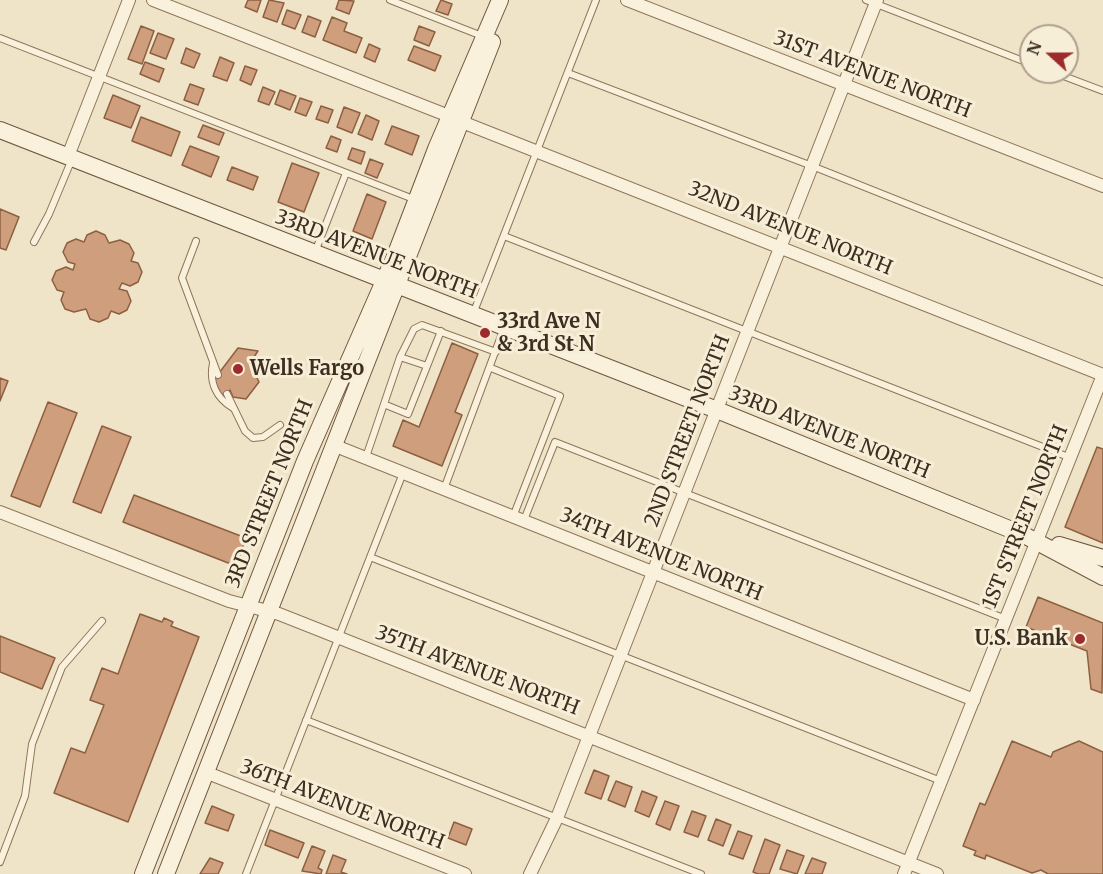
<!DOCTYPE html>
<html>
<head>
<meta charset="utf-8">
<style>
	body { margin:0 }
	#map { position:relative; width:1103px; height:874px; overflow:hidden; background:#f0e4c8; font-family:Merriweather,serif }
	canvas { display:block }
	.north { position:absolute; left:1019px; top:24px; width:60px; height:60px; box-sizing:border-box; background:#f7eed8; border:2px solid #ada18e; border-radius:50%; rotate:291deg; font-size:16px; font-weight:700; line-height:24px; text-align:center; color:#3d2e20 }
	.north::after { content:''; display:block; margin:auto; width:21px; height:27px; background:#9e2a2b; clip-path:polygon(50% 0,100% 100%,50% 72%,0 100%) }
</style>
</head>
<body>
<div id="map">
<canvas width="1103" height="874"></canvas>
<div class="north">N</div>
</div>
<script>
const context = document.querySelector('canvas').getContext('2d');
context.lineJoin = 'round';
function fillPath(path, color) {
  context.fillStyle = color;
  context.fill(path, 'evenodd');
}
function stroke(path, color, width, dash) {
  context.strokeStyle = color;
  context.lineWidth = width;
  context.lineCap = dash ? 'butt' : 'round';
  context.setLineDash(dash || []);
  context.stroke(path);
}
function drawText(font, color, halo, rows, align = 'center') {
  context.font = font + ' Merriweather,serif';
  context.lineWidth = 6;
  context.setLineDash([]);
  context.textBaseline = 'middle';
  context.strokeStyle = halo;
  context.fillStyle = color;
  for (const [text, x, y, turn = 0] of rows) {
    context.save();
    context.translate(x, y);
    context.rotate((+turn || 0) * Math.PI / 180);
    context.textAlign = isNaN(turn) ? turn : align;
    if (halo) context.strokeText(text, 0, 0);
    context.fillText(text, 0, 0);
    context.restore();
  }
}
const building = new Path2D(`
	M248 0H261L257 12 245 7Z
	M269 0 284 3 277 22 263 17Z
	M339 0 354 1 349 14 336 9Z
	M441 0 452 4 448 15 436 11Z
	M287 10 301 15 295 29 282 24Z
	M308 16 321 21 315 37 302 32Z
	M332 17 347 23 344 31 362 38 356 53 323 40Z
	M141 26 154 31 142 64 128 59Z
	M419 26 435 32 429 46 414 40Z
	M158 33 174 39 166 59 150 53Z
	M369 44 380 49 375 62 364 57Z
	M414 46 441 56 435 71 408 60Z
	M186 48 200 54 194 68 181 63Z
	M220 57 234 63 227 81 213 76Z
	M145 62 164 69 159 82 140 74Z
	M245 66 257 70 251 85 240 80Z
	M190 84 204 89 198 105 184 100Z
	M263 87 275 92 269 105 258 101Z
	M280 90 296 96 290 110 275 104Z
	M113 95 140 106 131 128 104 118Z
	M300 98 312 102 306 116 295 112Z
	M321 106 333 110 328 123 316 119Z
	M344 107 360 113 352 133 337 127Z
	M366 115 379 121 372 140 358 134Z
	M141 117 180 132 171 156 132 141Z
	M203 125 224 133 219 145 198 137Z
	M392 126 419 136 412 155 385 144Z
	M331 136 341 140 337 152 326 148Z
	M190 146 219 157 211 177 182 165Z
	M352 148 365 152 361 164 348 159Z
	M370 159 383 164 377 178 365 173Z
	M292 163 319 173 304 212 278 202Z
	M232 167 258 177 253 190 227 180Z
	M367 194 386 202 372 239 353 231Z
	M0 209 19 217 6 250 0 248Z
	M96 231 105 235 109 243 120 240 129 244 134 253 131 261 138 263 142 272 138 282 130 286 122 283 119 289 127 291 131 301 127 310 119 314 111 311 108 318 99 322 90 319 86 309 74 312 65 309 61 300 64 292 57 290 52 280 56 271 66 267 73 270 75 264 68 262 63 252 67 243 76 239 84 242 87 235Z
	M452 343 478 354 455 412 462 415 442 466 393 446 403 420 419 427Z
	M238 348 258 351 250 363 259 382 246 399 233 397 230 390 222 400 213 381Z
	M0 378 8 381 0 401Z
	M48 402 77 413 40 507 11 496Z
	M102 426 131 437 101 513 73 502Z
	M1097 447 1103 449V543L1065 527Z
	M134 495 246 538 236 566 123 522Z
	M1038 597 1103 623 1102 693 1091 689 1087 651 1026 627Z
	M140 614 162 622 164 618 173 622 171 626 199 637 128 822 54 793 71 748 85 753 104 705 90 700 102 668 118 674Z
	M0 636 55 658 42 689 0 672Z
	M1012 741 1051 757 1053 752 1079 741 1103 752V874H1048L1041 870 1032 873 986 855 985 859 974 855 976 851 963 846 980 803 985 805Z
	M594 770 609 776 601 799 585 793Z
	M616 781 632 787 625 807 608 800Z
	M642 791 657 797 649 817 635 811Z
	M665 801 679 806 670 830 656 824Z
	M212 806 234 815 228 831 205 823Z
	M692 811 706 816 698 837 684 832Z
	M716 819 731 825 723 846 708 840Z
	M454 822 472 829 466 845 448 838Z
	M270 830 304 843 298 858 265 845Z
	M738 831 752 836 743 859 729 854Z
	M765 839 780 845 769 874H758L753 872Z
	M312 846 325 851 318 868 322 870 321 874 302 871Z
	M787 850 804 856 797 874 780 869Z
	M333 855 346 860 341 872 347 874H326Z
	M210 858 223 863 218 874H200Z
	M812 858 826 863 822 874H805Z`);
fillPath(building, '#cf9f7d');
stroke(building, '#8d5f41', 1.5);
const lane = new Path2D(`
	M390 0 482 36
	M866 0 1031 64
	M0 38 416 200
	M1053 72 1103 91
	M568 73 812 166 1103 282
	M504 236 1071 458
	M196 241 182 278 218 375
	M34 242 49 214 72 159
	M315 252 346 173
	M473 314 596 0
	M400 357 427 366
	M213 363C209 382 216 398 233 408
	M491 368 560 396 513 517
	M227 394 245 431 253 438 263 437 280 425
	M386 405 408 414 441 331
	M366 457 400 357 414 329 422 325 496 352
	M444 489 504 328
	M524 520 555 442 1006 619
	M370 557 941 781
	M306 720 701 874
	M0 862 25 796 32 744 62 667 102 621
	M246 874 403 473`);
const street = new Path2D(`
	M153 0 449 116
	M627 0 1103 186
	M462 122 1103 375
	M68 156 129 0
	M333 445 974 700
	M0 512 229 601 279 614 937 874
	M205 772 465 874
	M530 874 557 818 877 0
	M904 874 1103 375`);
const secondary = new Path2D(`
	M0 130 717 410 1024 535 1103 577
	M1059 545 1103 558
	M143 874 305 461 395 256 436 149 500 0
	M166 874 492 42`);
stroke(lane, '#8d765c', 8);
stroke(street, '#8d765c', 14);
stroke(secondary, '#6f573f', 18);
stroke(lane, '#faf1dc', 6);
stroke(street, '#faf1dc', 12);
stroke(secondary, '#faf1dc', 16);
for (const [x, y, r, color] of [
	[485,333,6,"#9e2a2b"],
	[238,369,6,"#9e2a2b"],
	[1080,639,6,"#9e2a2b"]
]) {
  const dot = new Path2D();
  dot.arc(x, y, r, 0, 2 * Math.PI);
  context.fillStyle = color;
  context.fill(dot);
  stroke(dot, '#f7eed8', 2);
}
drawText('20px', '#3d2e20', '#f7eed8', [
	["31ST AVENUE NORTH",872,75,21],
	["32ND AVENUE NORTH",790,229,22],
	["33RD AVENUE NORTH",376,255,21],
	["2ND STREET NORTH",688,431,-69],
	["33RD AVENUE NORTH",829,433,22],
	["3RD STREET NORTH",270,494,-68],
	["1ST STREET NORTH",1026,517,-68],
	["34TH AVENUE NORTH",661,555,22],
	["35TH AVENUE NORTH",477,671,21],
	["36TH AVENUE NORTH",342,805,21]
]);
drawText('bold 20px', '#3d2e20', '#f7eed8', [
	["33rd Ave N",497,322],
	["& 3rd St N",497,345],
	["Wells Fargo",250,369],
	["U.S. Bank",1068,639,"right"]
], 'left');
</script>
</body>
</html>
